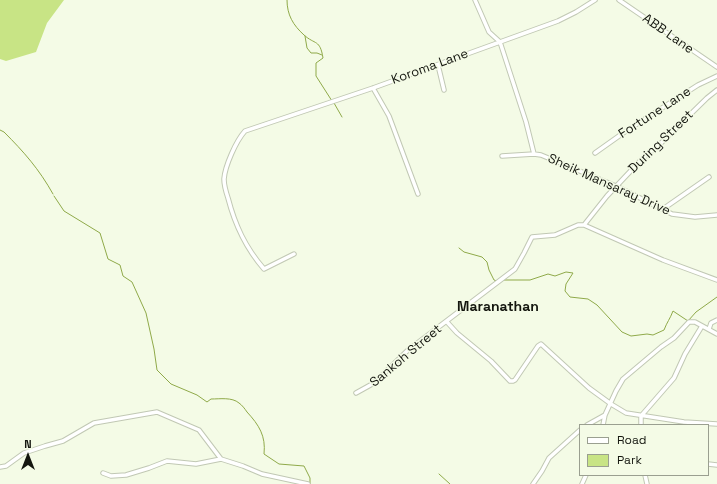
<!DOCTYPE html>
<html>
<head>
<meta charset="utf-8">
<style>
	body { margin:0 }
	#map { position:relative; width:717px; height:484px; overflow:hidden; background:#f4fbe6; font-family:"Space Grotesk",sans-serif }
	canvas { display:block }
	.legend { position:absolute; left:579px; top:424px; width:130px; height:52px; box-sizing:border-box; background:#f4fbe6; border:1px solid #9a9f90; margin:0; padding:5px 7px; list-style:none; font-size:12px; color:#14160f }
	.legend li { display:flex; align-items:center; gap:8px; height:20px }
	.legend b { width:20px; border:1px solid #9a9f90 }
	.north { position:absolute; left:8px; top:436px; width:40px; height:40px; -webkit-text-stroke:3px #f4fbe6; paint-order:stroke; rotate:0deg; font-size:11px; font-weight:700; line-height:16px; text-align:center; color:#14160f }
	.north::after { content:''; display:block; margin:auto; width:14px; height:18px; background:#14160f; clip-path:polygon(50% 0,100% 100%,50% 72%,0 100%) }
</style>
</head>
<body>
<div id="map">
<canvas width="717" height="484"></canvas>
<ul class="legend">
<li><b style="height:5px;background:#fff"></b>Road</li>
<li><b style="height:11px;background:#c8e485"></b>Park</li>
</ul>
<div class="north">N</div>
</div>
<script>
const context = document.querySelector('canvas').getContext('2d');
context.lineJoin = 'round';
function fillPath(path, color) {
  context.fillStyle = color;
  context.fill(path, 'evenodd');
}
function stroke(path, color, width, dash) {
  context.strokeStyle = color;
  context.lineWidth = width;
  context.lineCap = dash ? 'butt' : 'round';
  context.setLineDash(dash || []);
  context.stroke(path);
}
function drawText(font, color, halo, rows, align = 'center') {
  context.font = font + ' "Space Grotesk",sans-serif';
  context.lineWidth = 3;
  context.setLineDash([]);
  context.textBaseline = 'middle';
  context.strokeStyle = halo;
  context.fillStyle = color;
  for (const [text, x, y, turn = 0] of rows) {
    context.save();
    context.translate(x, y);
    context.rotate((+turn || 0) * Math.PI / 180);
    context.textAlign = isNaN(turn) ? turn : align;
    if (halo) context.strokeText(text, 0, 0);
    context.fillText(text, 0, 0);
    context.restore();
  }
}
fillPath(new Path2D(`
	M0 0H64L47 23 36 52 6 61 0 59Z`), '#c8e485');
stroke(new Path2D(`
	M287 0C287 15 293 25 304 35 315 45 320 39 323 58L316 63V76L332 101
	M305 36 307 48 311 53H317L322 55
	M334 103 342 117
	M0 130 4 132C24 152 39 169 53 194
	M54 196 64 211 100 233 108 259 120 265 123 276 132 282 146 313 154 349 157 370 171 384 197 395 207 402 211 399C220 399 232 397 239 403 242 405 245 409 247 412 259 425 266 436 264 454L279 464 304 466 310 478V484
	M459 248 464 252 482 257 487 262 489 270 494 280 497 281
	M502 280H530L548 274 555 276 566 272 573 273 566 284 565 291 570 297 588 299 597 305 622 332 631 336 647 334 653 335 664 330C667 322 670 319 673 311L688 321 696 312 717 297
	M439 474 450 484`), '#8fa949', 1);
const minor = new Path2D(`
	M475 0 489 32 500 42 526 122 534 154
	M619 0 717 67
	M438 65 444 90
	M373 88 389 116 418 194
	M595 153 626 131 698 85 717 76
	M502 156 534 154 541 155 616 186 672 214 695 217 717 215
	M663 209 709 177
	M584 225 607 196 641 160 659 145 707 98 717 90
	M584 225 663 260 717 280
	M294 254 264 269C245 247 235 225 228 198 226 192 224 185 224 179 225 166 236 141 245 131L373 88 558 21 576 12 595 0
	M447 322 457 333 491 361 510 381H513L515 380 538 346 541 344 589 388 611 404 626 413 684 422 717 424
	M709 329 711 323 717 320
	M356 393 374 383 407 351 515 269 524 253 532 237 555 235 578 225H584
	M587 425 605 415
	M603 425 605 415 616 391 623 379 661 347 674 338 689 322H695L717 334
	M641 425V416L674 378 685 354 702 326
	M708 464 717 465
	M0 467 6 466 24 453 45 446 63 441 94 423 157 412 199 430 221 459 243 466 262 474 308 484
	M103 473 111 476 126 475 149 468 167 461 196 464 221 459
	M645 475 647 484
	M533 484 542 471 549 458 580 430
	M582 484 586 475`);
stroke(minor, '#c1c8b4', 5.5);
stroke(minor, '#fff', 3.5);
drawText('13px', '#14160f', '#f4fbe6', [
	["ABB Lane",668,34,35],
	["Koroma Lane",430,67,-20],
	["Fortune Lane",655,113,-33],
	["During Street",661,142,-44],
	["Sheik Mansaray Drive",609,185,24],
	["Sankoh Street",406,356,-40]
]);
drawText('bold 14px', '#14160f', '#f4fbe6', [
	["Maranathan",498,307]
]);
</script>
</body>
</html>
